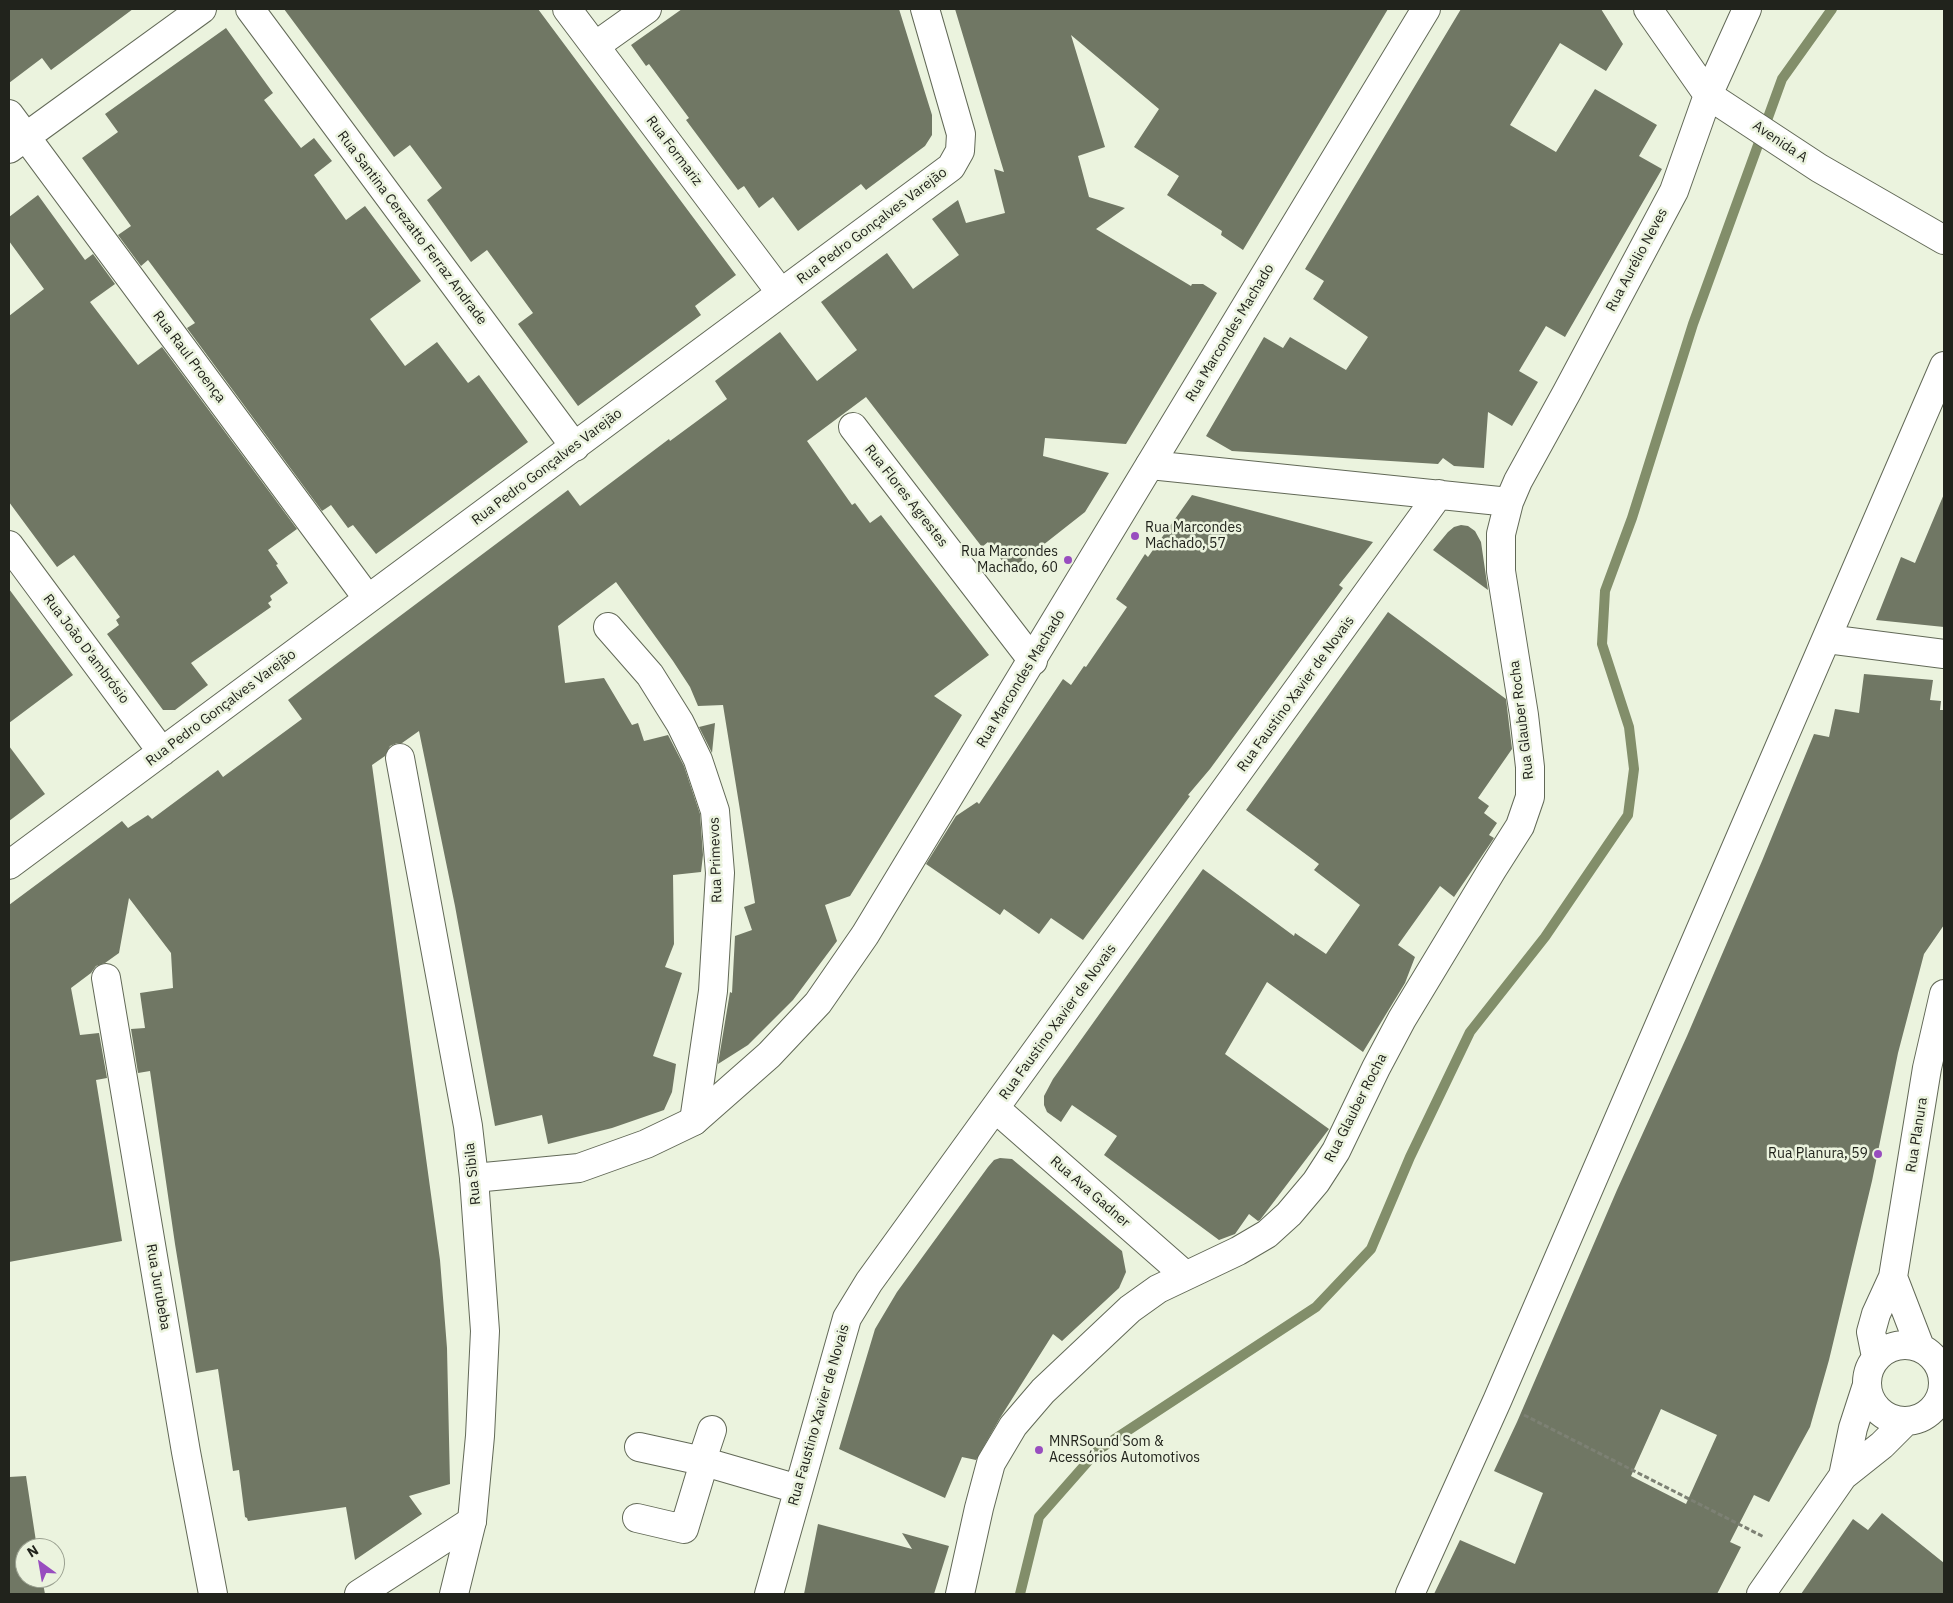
<!DOCTYPE html>
<html>
<head>
<meta charset="utf-8">
<style>
	body { margin:0 }
	#map { position:relative; width:1953px; height:1603px; overflow:hidden; background:#ebf3de; font-family:"IBM Plex Sans",sans-serif }
	canvas { display:block }
	.frame { position:absolute; inset:0; border:10px solid #21231c; pointer-events:none }
	.north { position:absolute; left:15px; top:1538px; width:50px; height:50px; box-sizing:border-box; background:#ebf3de; border:1px solid #9aa090; border-radius:50%; rotate:328deg; font-size:14px; font-weight:700; line-height:20px; text-align:center; color:#21231c }
	.north::after { content:''; display:block; margin:auto; width:18px; height:22px; background:#984dbf; clip-path:polygon(50% 0,100% 100%,50% 72%,0 100%) }
</style>
</head>
<body>
<div id="map">
<canvas width="1953" height="1603"></canvas>
<div class="frame"></div>
<div class="north">N</div>
</div>
<script>
const context = document.querySelector('canvas').getContext('2d');
context.lineJoin = 'round';
function stroke(path, color, width, dash) {
  context.strokeStyle = color;
  context.lineWidth = width;
  context.lineCap = dash ? 'butt' : 'round';
  context.setLineDash(dash || []);
  context.stroke(path);
}
function fillPath(path, color) {
  context.fillStyle = color;
  context.fill(path, 'evenodd');
}
function drawText(font, color, halo, rows, align = 'center') {
  context.font = font + ' "IBM Plex Sans",sans-serif';
  context.lineWidth = 5;
  context.setLineDash([]);
  context.textBaseline = 'middle';
  context.strokeStyle = halo;
  context.fillStyle = color;
  for (const [text, x, y, turn = 0] of rows) {
    context.save();
    context.translate(x, y);
    context.rotate((+turn || 0) * Math.PI / 180);
    context.textAlign = isNaN(turn) ? turn : align;
    if (halo) context.strokeText(text, 0, 0);
    context.fillText(text, 0, 0);
    context.restore();
  }
}
stroke(new Path2D(`
	M1020 1594 1039 1517 1098 1450 1316 1307 1371 1249 1410 1157 1470 1032 1545 937 1628 815 1634 769 1629 727 1602 644 1605 591 1632 518 1693 324 1782 79 1832 9`), '#828e6a', 10);
fillPath(new Path2D(`
	M9 9H133L51 70 42 58 9 83Z
	M284 9H538L736 275 695 306 701 315 578 406 518 324 533 313 487 250 471 262 427 200 442 188 410 145 394 157Z
	M682 9H899L932 115V135L925 146 866 190 861 184 798 231 773 197 759 208 744 186 738 190 686 120 689 118 649 64 646 66 631 45Z
	M955 9H1388L1243 250 1221 235 1222 231 1167 195 1179 176 1134 147 1159 109 1071 35 1105 147 1078 156 1089 197 1125 208 1096 229 1191 286 1192 284H1203L1217 293 1126 444 1045 438 1043 456 1109 473 1085 512 1010 571 988 542 982 547 866 397 807 441 852 505 855 503 870 523 881 515 989 655 934 696 962 715 850 896 825 905 837 941 793 1000 748 1045 718 1064 730 992 732 993 735 936 752 930 744 907 755 903 723 705 698 706 690 687 673 661 616 582 558 626 565 683 604 678 632 725 638 723 644 741 668 735 684 766 700 814 703 855 701 872 673 875 674 944 665 967 682 973 653 1056 676 1064 672 1092 664 1110 612 1128 548 1144 542 1115 495 1126 455 906 419 731 402 743H397L390 746 385 756 372 765 440 1260 447 1348 450 1484 409 1496 422 1514 355 1560 346 1507 248 1521 247 1518 245 1517 239 1470 233 1471 218 1369 196 1373 175 1244 150 1071 138 1073 131 1029 145 1028 140 993 173 988 171 953 129 898 119 953 105 963 96 966 91 973 71 988 80 1035 99 1033 107 1078 96 1080 122 1241 9 1262V905L122 821 128 828 148 815 152 819 218 770 223 777 302 719 288 700 568 490 580 506 669 439 670 441 727 399 715 381 780 332 817 381 857 350 821 302 887 253 913 289 959 255 932 219 958 200 966 223 1005 213 994 169 1004 172Z
	M1461 9H1601L1623 44 1606 71 1560 43 1510 125 1556 152 1595 89 1657 125 1639 156 1662 169 1565 337 1546 326 1519 371 1538 382 1512 426 1488 412 1484 468 1454 466 1443 458 1438 464 1232 451 1206 436 1264 337 1283 348 1290 337 1346 370 1368 337 1313 299 1324 281 1305 269Z
	M226 28 273 93 264 100 301 148 314 138 332 161 314 175 346 220 365 206 421 281 370 319 405 366 437 342 468 383 479 375 528 442 376 554 353 525 348 528 331 505 322 511 187 328 195 323 148 260 141 266 118 235 131 226 82 158 118 132 105 114Z
	M38 195 85 260 93 254 115 284 90 302 138 365 162 347 297 529 268 550 278 564 276 565 288 583 270 596 272 600 268 603 271 607 191 663 208 685 175 710H163L107 634 119 625 116 620 120 617 74 555 57 567 9 502V316L44 289 9 241V217Z
	M1944 494V627L1876 620 1901 557 1915 563Z
	M1192 495 1373 542 1339 585 1343 588 1210 769 1188 795 1190 796 1083 940 1051 918 1039 934 1004 909 1000 915 926 864 956 816 977 802 979 804 1063 679 1071 685 1084 666 1086 667 1127 607 1116 599 1145 554 1148 557Z
	M1461 525 1468 526 1475 531 1481 542 1488 590 1433 550 1448 532 1454 527Z
	M9 589 73 675 9 723Z
	M1388 612 1506 699 1512 749 1478 798 1489 806 1484 813 1497 823 1489 835 1494 838 1454 897 1440 886 1398 945 1415 957 1405 983 1363 1052 1267 982 1225 1054 1329 1129 1260 1220 1258 1221 1249 1214 1235 1234 1219 1240 1104 1155 1117 1136 1072 1105 1061 1122 1047 1112 1044 1105V1096L1053 1079 1203 869 1294 936 1295 933 1326 954 1360 905 1314 870 1319 864 1246 810Z
	M1864 674 1933 680 1930 700 1941 701 1940 710H1944V925L1924 954 1898 1053 1872 1181 1829 1360 1810 1427 1769 1502 1754 1495 1730 1542 1741 1547 1717 1594H1434L1460 1540 1515 1564 1543 1493 1494 1471 1517 1422 1617 1190 1687 1036 1762 861 1814 734 1829 737 1835 709 1859 713ZM1661 1409 1717 1435 1686 1504 1631 1476Z
	M715 723 712 753 699 727Z
	M9 746 45 794 9 821Z
	M1000 1158 1012 1159 1122 1251 1126 1272 1119 1288 1062 1341 1053 1334 1000 1418 976 1460 962 1457 945 1498 839 1449 875 1329 897 1292 929 1248 988 1167 994 1160Z
	M26 1476 37 1548H25V1578H42L45 1594H9V1477Z
	M1882 1513 1944 1563V1594H1801L1853 1519 1868 1530Z
	M818 1524 912 1549 902 1533 949 1546 934 1594H804Z`), '#707764');
const street = new Path2D(`
	M250 9 575 447
	M567 9 781 293
	M1648 9 1708 95 1819 168 1944 240
	M595 46 647 9
	M9 114 368 599
	M9 149 202 9
	M853 427 1033 661
	M1150 465 1509 502
	M9 545 162 752
	M608 627 650 675 680 723 698 760 715 811 720 873 713 991 694 1121
	M1827 639 1944 654
	M400 758 468 1126 474 1178
	M9 865 951 167 960 151 961 134 925 9
	M106 978 186 1452 213 1594
	M996 1109 1185 1275
	M1893 1277 1920 1347
	M1867 1383a38 38 0 1 1 76 0a38 38 0 1 1-76 0Z
	M1876 1357 1871 1332 1876 1314 1893 1277 1927 1068 1944 994
	M639 1447 698 1460 798 1489
	M1843 1476 1853 1428 1866 1388
	M637 1518 684 1529 703 1466V1457L712 1430
	M359 1594 472 1521
	M769 1594 847 1318 869 1282 1439 494
	M960 1594 979 1508 991 1463 1013 1426 1043 1391 1130 1309 1158 1289 1238 1251 1267 1234 1289 1214 1316 1182 1336 1151 1376 1068 1402 1019 1492 870 1520 826 1530 797V767L1524 715 1501 571V534L1509 502 1518 481 1567 392 1674 191 1708 95 1747 9
	M1761 1594 1843 1476 1882 1445 1906 1421`);
const secondary = new Path2D(`
	M454 1594 472 1521 480 1436 485 1331 474 1178 579 1168 646 1144 694 1121 769 1055 818 1003 865 935 1426 9
	M1410 1594 1497 1401 1944 366`);
stroke(street, '#626957', 30);
stroke(secondary, '#626957', 30);
stroke(new Path2D(`
	M1524 1415 1764 1537`), '#7d8174', 3, [5, 2.5]);
stroke(street, '#fff', 28);
stroke(secondary, '#fff', 28);
for (const [x, y, r, color] of [
	[1135,536,5,"#984dbf"],
	[1068,560,5,"#984dbf"],
	[1878,1154,5,"#984dbf"],
	[1039,1450,5,"#984dbf"]
]) {
  const dot = new Path2D();
  dot.arc(x, y, r, 0, 2 * Math.PI);
  context.fillStyle = color;
  context.fill(dot);
  stroke(dot, '#ebf3de', 2);
}
drawText('14px', '#21231c', '#ebf3de', [
	["Avenida A",1780,142,34],
	["Rua Formariz",674,151,53],
	["Rua Pedro Gonçalves Varejão",872,226,-37],
	["Rua Santina Cerezatto Ferraz Andrade",412,228,53],
	["Rua Aurélio Neves",1637,260,-62],
	["Rua Marcondes Machado",1230,333,-59],
	["Rua Raul Proença",189,357,53],
	["Rua Pedro Gonçalves Varejão",547,467,-37],
	["Rua Flores Agrestes",906,496,52],
	["Rua João D'ambrósio",86,649,53],
	["Rua Marcondes Machado",1021,679,-59],
	["Rua Faustino Xavier de Novais",1296,694,-54],
	["Rua Pedro Gonçalves Varejão",221,708,-37],
	["Rua Glauber Rocha",1522,720,-97],
	["Rua Primevos",716,860,-92],
	["Rua Faustino Xavier de Novais",1058,1022,-54],
	["Rua Glauber Rocha",1356,1108,-63],
	["Rua Planura",1917,1135,-81],
	["Rua Sibila",473,1174,-96],
	["Rua Ava Gadner",1090,1192,41],
	["Rua Jurubeba",158,1287,80],
	["Rua Faustino Xavier de Novais",819,1415,-74]
]);
drawText('14px', '#21231c', '#ebf3de', [
	["Rua Marcondes",1145,528],
	["Machado, 57",1145,544],
	["Rua Marcondes",1058,552,"right"],
	["Machado, 60",1058,568,"right"],
	["Rua Planura, 59",1868,1154,"right"],
	["MNRSound Som &",1049,1442],
	["Acessórios Automotivos",1049,1458]
], 'left');
</script>
</body>
</html>
